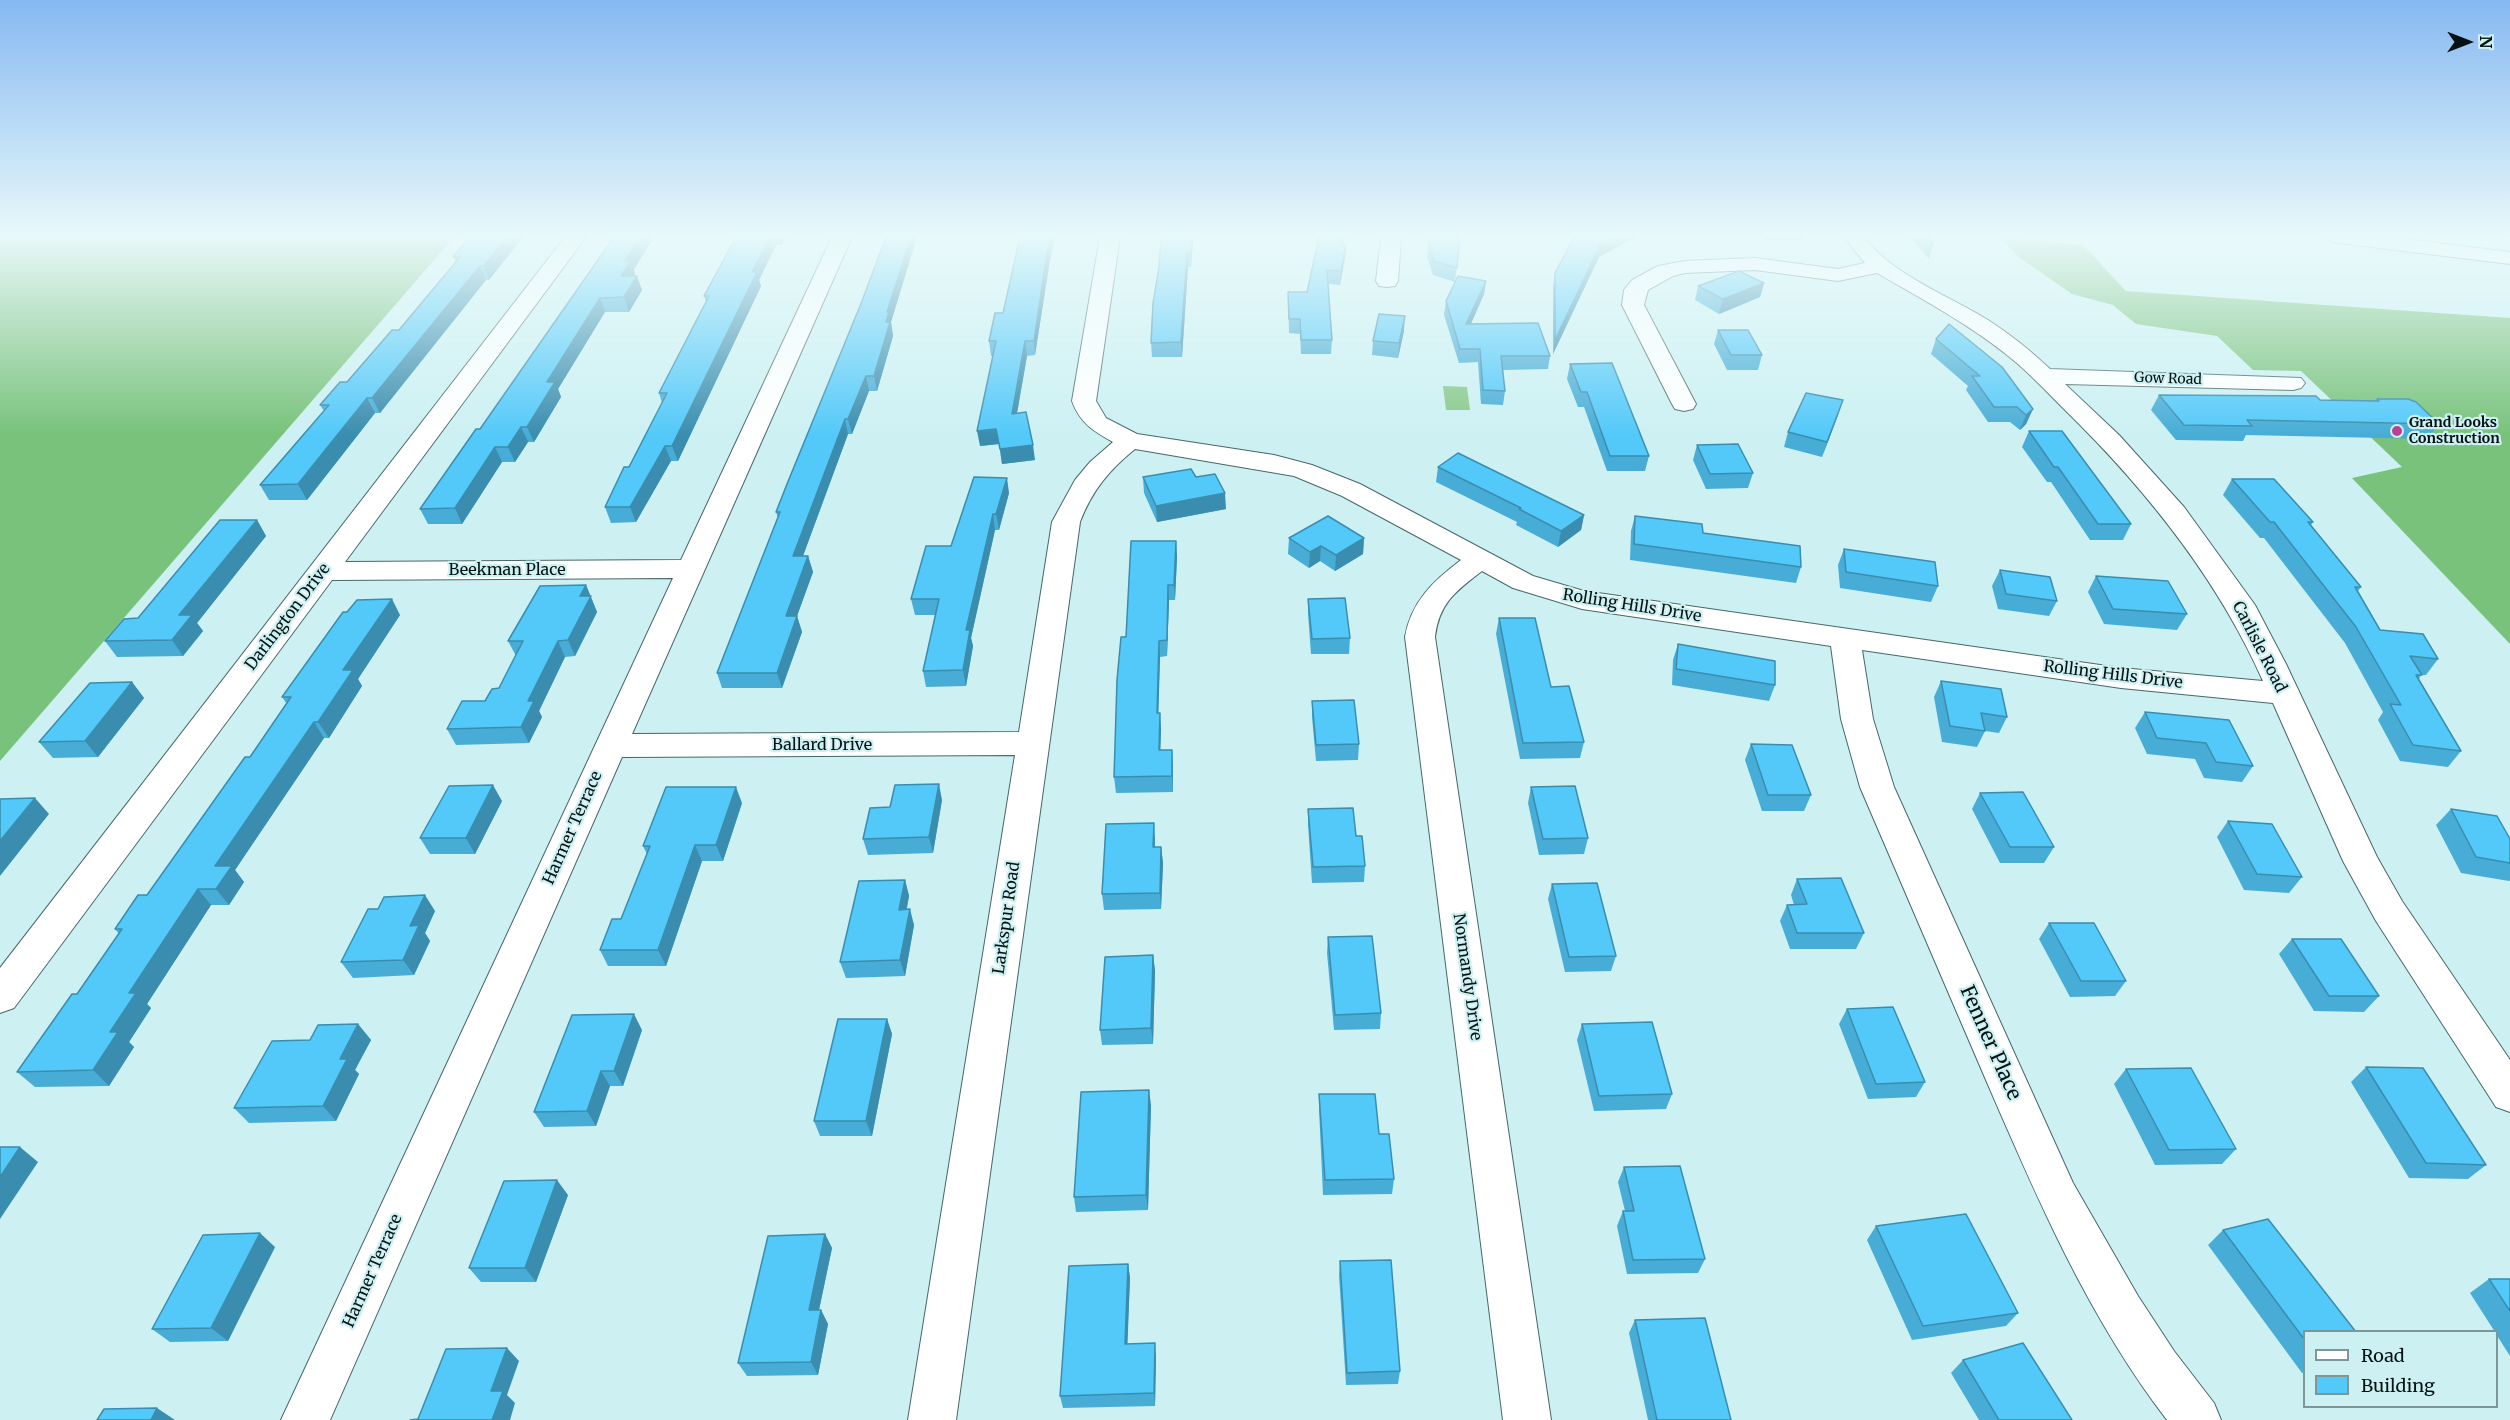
<!DOCTYPE html>
<html>
<head>
<meta charset="utf-8">
<style>
	body { margin:0 }
	#map { position:relative; width:2510px; height:1420px; overflow:hidden; background:#cdf1f3; font-family:Merriweather,serif }
	canvas { display:block }
	.legend { position:absolute; left:2303px; top:1330px; width:195px; height:78px; box-sizing:border-box; background:#cdf1f3; border:2px solid #7d9799; margin:0; padding:8px 10px; list-style:none; font-size:18px; color:#051111 }
	.legend li { display:flex; align-items:center; gap:12px; height:30px }
	.legend b { width:30px; border:2px solid #7d9799 }
	.north { position:absolute; left:2438px; top:12px; width:60px; height:60px; -webkit-text-stroke:4px #cdf1f3; paint-order:stroke; rotate:90deg; font-size:16px; font-weight:700; line-height:24px; text-align:center; color:#051111 }
	.north::after { content:''; display:block; margin:auto; width:21px; height:27px; background:#051111; clip-path:polygon(50% 0,100% 100%,50% 72%,0 100%) }
</style>
</head>
<body>
<div id="map">
<canvas width="2510" height="1420"></canvas>
<ul class="legend">
<li><b style="height:8px;background:#fff"></b>Road</li>
<li><b style="height:16px;background:#53c9f9"></b>Building</li>
</ul>
<div class="north">N</div>
</div>
<script>
const context = document.querySelector('canvas').getContext('2d');
context.lineJoin = 'round';
function fillPath(path, color) {
  context.fillStyle = color;
  context.fill(path, 'evenodd');
}
function stroke(path, color, width, dash) {
  context.strokeStyle = color;
  context.lineWidth = width;
  context.lineCap = dash ? 'butt' : 'round';
  context.setLineDash(dash || []);
  context.stroke(path);
}
function drawText(font, color, halo, rows, align = 'center') {
  context.font = font + ' Merriweather,serif';
  context.lineWidth = 4.5;
  context.setLineDash([]);
  context.textBaseline = 'middle';
  context.strokeStyle = halo;
  context.fillStyle = color;
  for (const [text, x, y, turn = 0] of rows) {
    context.save();
    context.translate(x, y);
    context.rotate((+turn || 0) * Math.PI / 180);
    context.textAlign = isNaN(turn) ? turn : align;
    if (halo) context.strokeText(text, 0, 0);
    context.fillText(text, 0, 0);
    context.restore();
  }
}
fillPath(new Path2D(`
	M1443 386 1467 387 1470 410H1446Z`), '#87c889');
fillPath(new Path2D(`
	M0 237H454L0 761Z
	M1999 237 2083 245 2126 291 2510 318V644L2352 478 2402 467 2301 371 2253 370 2217 336 2136 324 2113 305 2072 294 2020 258Z`), '#79c27b');
const street = new Path2D(`
	M565 237H586L345 562 681 560 832 237H852L632 734 1019 732 1052 522 1075 480 1090 462 1113 442C1093 431 1080 423 1072 401L1100 237H1120L1096 401 1106 418 1137 434 1274 455 1312 465 1360 484 1533 576 1584 591 2121 668 2263 681C2217 577 2144 487 2063 408 2048 393 2034 378 2018 364 1975 327 1925 301 1877 273L1838 281 1755 270 1685 273 1673 276 1648 290 1644 305 1696 404 1693 409 1684 411 1675 409 1672 404 1622 305 1624 290 1632 280 1658 266 1685 261 1755 258 1838 269 1865 263 1844 237H1864C1891 274 1949 296 1988 320 2010 334 2031 351 2050 369L2301 378 2305 383 2301 388 2293 390 2065 384 2119 435 2184 507 2255 605 2286 664 2377 857 2402 901 2510 1060V1112L2496 1107 2376 921 2343 861 2273 703 2121 688 1862 650 1873 719 1894 787 2073 1183 2138 1296 2174 1351 2214 1403 2221 1420H2167C2088 1317 2037 1198 1986 1080 1944 982 1902 885 1860 787L1841 719 1831 646 1582 609 1513 588 1482 571C1456 591 1439 603 1435 637L1551 1420H1503L1405 637C1411 602 1433 581 1461 560L1342 496 1294 476 1135 449C1109 470 1092 491 1080 522L956 1420H908L1015 755 622 757 330 1420H281L673 578 332 580 14 1008 0 1013V968Z
	M1381 237H1401L1398 281 1395 286 1387 287 1379 286 1376 281Z
	M2328 237H2390L2510 252V264L2338 243 2331 241Z`);
stroke(street, '#486769', 2);
fillPath(street, '#fff');
fillPath(new Path2D(`
	M523 237 489 280H486L380 413H375L307 500H269L260 485 324 411 320 405 347 382 399 330 456 262 453 257Z
	M614 237H654L634 269 635 275V276L642 290 629 312H605L558 389 561 397 534 442H528L515 462H502L462 524H428L420 509 480 429Z
	M736 237H785L782 245H776L759 280 761 286 678 461H671L636 522 611 523 605 507 629 467 662 403 659 393 706 302 704 296Z
	M886 237H917L891 322 893 336 877 391H869L852 434H848L803 556H808L813 572 797 616 802 632 782 688H722L717 673 778 518 776 512 862 301Z
	M1161 237H1193L1191 267H1188L1182 357H1152L1151 343 1159 267Z
	M1460 237 1455 282 1486 281 1484 294 1471 324 1550 356 1548 369 1503 370 1505 391 1503 405 1481 404 1478 362 1459 363 1444 315 1446 301 1455 282 1433 275 1427 256 1428 242Z
	M1764 237H1806L1805 240H1766Z
	M1910 237H1933V246L1929 259Z
	M1343 244 1346 245 1345 258 1340 285 1328 284 1332 340 1331 354H1301L1300 334 1289 333 1288 292H1307Z
	M1599 257 1553 354V287L1555 273Z
	M1049 266 1035 355 1027 356 1017 414 1035 460 1002 464 999 444 980 446 993 356H991L989 341Z
	M1764 283 1760 297 1719 314 1695 300 1698 286Z
	M1718 330 1762 355 1758 370H1727L1714 344Z
	M1404 331 1398 358 1372 355 1373 341Z
	M1936 339 2033 409 2026 424 2020 430 2010 422H1988L1966 390 1968 386 1931 354Z
	M1570 364 1649 456 1645 471H1607L1584 407H1578L1567 379Z
	M2159 395 2320 400 2376 401 2377 399 2439 424 2428 439 2246 435 2243 441 2176 440 2151 410Z
	M1838 415 1822 457 1784 447 1788 432Z
	M2029 431 2131 524 2123 540H2090L2051 482H2047L2022 447Z
	M1697 445 1753 473 1748 488 1706 489 1693 460Z
	M1438 467 1584 515 1581 530 1558 547 1516 525 1517 522 1436 482Z
	M1143 477H1196L1226 509 1157 522 1144 493Z
	M2232 479 2313 522 2311 525 2361 587 2358 591 2380 630 2438 659 2426 675H2421L2419 679 2461 751 2448 767 2400 761 2378 720 2383 712 2345 643 2264 538H2260L2223 495Z
	M1009 493 999 530H995L971 638 973 646 966 686 926 687 923 671 935 615H915L911 599 951 546Z
	M1635 516 1703 533 1801 567 1796 583 1630 560 1631 531Z
	M257 520 266 536 197 623 203 631 183 656 117 657 105 641 138 618Z
	M1289 538H1364L1363 554 1335 571 1320 561 1309 568 1288 554Z
	M1176 541 1177 557 1175 600H1169L1167 656 1160 657 1158 713 1161 729 1160 750 1173 766V792L1116 793 1114 777 1126 637Z
	M1844 549 1938 586 1931 602 1840 588 1838 565Z
	M2000 570 2057 601 2049 616 1998 609 1992 586Z
	M2096 576 2187 614 2177 630 2104 624 2088 592Z
	M586 585 597 612 575 656 565 657 539 711 542 717 529 743 456 745 447 729 485 701 499 688 516 656 508 641Z
	M1308 599 1350 638 1349 654H1311L1308 614Z
	M347 612 400 615 358 679 362 686 329 738H324L235 870 244 882 229 905H211L147 1004 151 1008 129 1042 134 1047 109 1086 35 1087 17 1072 77 994 119 934 115 929 147 895 250 757 287 704 282 697Z
	M1499 618 1551 687 1584 742 1580 758 1520 759 1496 634Z
	M1678 644 1775 685 1769 701 1672 685 1673 660Z
	M1941 681 2007 717 1999 733 1985 731 1977 747 1942 742 1934 697Z
	M132 682 144 698 98 757 53 758 39 742Z
	M1312 701 1359 744 1358 760 1316 761 1312 717Z
	M2145 712 2253 766 2242 782 2204 778 2195 759 2147 754 2135 728Z
	M1751 744 1811 795 1804 811H1762L1745 760Z
	M1531 787 1588 838 1584 854 1539 855 1528 803Z
	M1980 793 2054 847 2044 863H2000L1972 809Z
	M942 800 933 853 868 855 863 839 890 807Z
	M502 801 475 854H430L420 838Z
	M742 803 723 861H702L666 966H608L600 950 621 919 647 854 643 846Z
	M1308 809 1356 836 1365 866 1364 882 1312 883 1308 825Z
	M2451 809 2510 839V880L2509 881 2461 873 2436 825Z
	M2228 821 2302 877 2289 893 2244 890 2217 837Z
	M1155 839V847H1161L1163 863 1161 909 1104 910 1102 894Z
	M1797 879 1864 933 1856 949H1790L1780 921 1787 905H1794L1791 895Z
	M905 880 909 896 907 909 914 925 905 976 846 978 840 962Z
	M1552 884 1616 956 1611 971 1565 972 1548 899Z
	M435 911 425 933 430 941 414 975 353 978 341 962Z
	M2049 923 2126 981 2115 996 2070 997 2039 939Z
	M1328 937 1381 1013 1380 1029 1334 1030 1327 953Z
	M2292 939 2379 996 2364 1012 2314 1011 2279 954Z
	M1153 955 1155 971 1153 1044 1102 1045 1100 1030Z
	M1847 1009 1925 1082 1916 1097 1868 1099 1839 1024Z
	M887 1019 892 1034 872 1136H820L814 1121Z
	M358 1024 371 1040 355 1070 359 1074 336 1121 249 1123 234 1108 310 1040Z
	M1582 1024 1672 1094 1666 1109 1594 1111 1577 1040Z
	M642 1030 623 1086H610L596 1126 544 1127 534 1112Z
	M2366 1067 2486 1165 2468 1179 2409 1178 2351 1082Z
	M2126 1069 2236 1149 2222 1164 2155 1165 2114 1084Z
	M1319 1094 1379 1134 1394 1179 1392 1194 1323 1195 1319 1109Z
	M1151 1105 1148 1210 1076 1212 1074 1197Z
	M1624 1167 1705 1259 1698 1273 1627 1274 1617 1226 1623 1211H1625L1618 1182Z
	M568 1195 536 1282H481L469 1268Z
	M1876 1226 2018 1313 2006 1326 1912 1340 1867 1240Z
	M2223 1230 2304 1332V1372L2302 1373 2208 1245Z
	M825 1234 832 1248 819 1310H821L828 1324 818 1375 747 1376 738 1363Z
	M275 1247 228 1341 170 1342 152 1329Z
	M1340 1261 1400 1371 1398 1384 1346 1385 1339 1275Z
	M1128 1264 1130 1278 1127 1344 1156 1356 1155 1406 1063 1408 1060 1396Z
	M2489 1279H2510V1356L2496 1334V1332H2495L2470 1293Z
	M1635 1320 1731 1420H1648L1629 1333Z
	M1963 1360 2072 1420H1979L1951 1373Z`), '#47add6');
fillPath(new Path2D(`
	M507 237H523L489 280 484 266Z
	M641 237H654L634 269 635 275 626 290 621 276 625 261Z
	M770 237H774L776 245 759 280 761 286 678 461 672 446 752 272Z
	M780 237H785L782 245Z
	M911 237H917L891 322 893 336 877 391 874 376 886 322 887 312Z
	M1051 237H1055L1049 266 1035 355 1034 341 1047 252Z
	M1192 237H1193V242L1191 267V253Z
	M1342 237H1345L1339 258 1340 244Z
	M1613 237H1637L1599 257 1553 354 1555 340 1601 243Z
	M1346 245 1345 258 1340 285 1341 271Z
	M1187 253 1188 267 1182 357 1181 342Z
	M480 266 486 280 380 413 372 398Z
	M637 276 642 290 629 312 624 297Z
	M1486 281 1484 294 1465 337 1466 324Z
	M1764 283 1760 297 1719 314 1723 299Z
	M600 298 605 312 558 389 561 397 534 442 527 427 547 382Z
	M1405 316 1404 331 1398 358 1399 343Z
	M1025 341 1027 356 1014 429 1012 414Z
	M866 376 869 391 852 434 848 419Z
	M367 398 375 413 307 500 298 484Z
	M1843 400 1838 415 1822 457 1827 442Z
	M2033 409 2026 424 2020 430 2026 415Z
	M845 419 848 434 797 572 793 556Z
	M521 427 528 442 515 462 508 447Z
	M996 429 999 444 980 446 977 431Z
	M1033 445 1035 460 1002 464 1000 449Z
	M665 446 671 461 636 522 630 507Z
	M495 447 502 462 462 524 455 508Z
	M1007 478 1009 493 999 530 996 514Z
	M1225 493 1226 509 1157 522 1156 506Z
	M993 514 995 530 971 638 973 646 966 686 963 670 966 630Z
	M1584 515 1581 530 1558 547 1561 531Z
	M257 520 266 536 197 623 203 631 183 656 172 640 179 615Z
	M1364 538 1363 554 1335 571 1336 555Z
	M1176 541 1177 557 1175 600 1174 585Z
	M1321 546 1320 561 1309 568 1310 552Z
	M808 556 813 572 797 616 802 632 782 688 777 673 786 616Z
	M586 585 597 612 575 656 568 640 580 596Z
	M1168 585 1169 600 1167 656V640Z
	M392 599 400 615 358 679 362 686 329 738 318 722 343 670Z
	M558 641 565 657 539 711 542 717 529 743 521 727 528 701Z
	M1159 641 1160 657 1158 729 1157 713Z
	M132 682 144 698 98 757 85 741Z
	M1160 713 1161 729 1160 766 1159 750Z
	M314 722 324 738 235 870 244 882 229 905 216 889 215 866Z
	M1172 750 1173 766V792L1172 776Z
	M939 784 942 800 933 853 929 837Z
	M493 785 502 801 475 854 466 838Z
	M736 787 742 803 723 861 716 845Z
	M35 798 49 814 0 876V841Z
	M1154 823 1155 839 1154 863 1153 847Z
	M695 845 702 861 666 966 658 950Z
	M1161 847 1163 863 1161 909 1160 893Z
	M905 880 909 896 903 925 899 910Z
	M198 889 211 905 147 1004 151 1008 129 1042 134 1047 109 1086 93 1070 110 1032 129 993Z
	M425 895 435 911 425 933 430 941 414 975 403 960 410 926Z
	M910 909 914 925 905 976 900 960Z
	M1153 955 1155 971 1153 1044 1151 1028Z
	M634 1014 642 1030 623 1086 614 1071Z
	M887 1019 892 1034 872 1136 866 1121Z
	M358 1024 371 1040 355 1070 359 1074 336 1121 323 1106 340 1059Z
	M601 1071 610 1086 596 1126 587 1111Z
	M1149 1090 1151 1105 1148 1210 1146 1195Z
	M20 1147 38 1162 0 1219V1177Z
	M557 1180 568 1195 536 1282 525 1268Z
	M260 1233 275 1247 228 1341 211 1328Z
	M825 1234 832 1248 816 1324 809 1310Z
	M1128 1264 1130 1278 1127 1357 1125 1344Z
	M821 1310 828 1324 818 1375 811 1362Z
	M1155 1343 1156 1356 1155 1406 1154 1393Z
	M507 1348 519 1361 507 1395 515 1403 510 1420H492L491 1391Z
	M157 1408 175 1420H151Z`), '#3a8dae');
const building = new Path2D(`
	M470 237H507L484 266H480L372 398H367L298 484 260 485 329 405H320L340 382H347L392 330H399L460 257H453Z
	M614 237H641L625 261H631L621 276H637L624 297 600 298 547 382H555L527 427H521L508 447H495L455 508 420 509 476 429H480Z
	M736 237H770L752 272H757L672 446H665L630 507H605L624 467H629L667 393H659L709 296H704Z
	M886 237H911L887 312H889L886 322H890L874 376H866L848 419H845L793 556H808L786 616H797L777 673H717L780 512H776L787 484 862 301Z
	M1020 237H1051L1047 252 1034 341H1025L1012 414 1026 412 1033 445 1000 449 996 429 977 431 996 341H989L995 313H1003Z
	M1161 237H1192L1191 253H1187L1181 342 1151 343 1153 303 1159 267Z
	M1319 237H1342L1340 244 1346 245 1341 271 1327 270 1332 340H1301L1300 319H1289L1288 292H1307Z
	M1434 237H1460L1457 268 1434 261 1428 242Z
	M1574 237H1613L1601 243 1555 340V273Z
	M1926 237H1933V246Z
	M1739 271 1764 283 1723 299 1698 286Z
	M1458 276 1486 281 1466 324 1538 323 1550 356H1501L1505 391 1483 390 1480 349H1460L1446 301Z
	M1379 314 1405 316 1399 343 1373 341Z
	M1949 324 2002 367 2033 409 2026 415 2017 407H1994L1972 376H1980L1936 339Z
	M1718 330H1748L1762 355H1731Z
	M1612 363 1649 456H1610L1587 392H1581L1570 364Z
	M1806 393 1843 400 1827 442 1788 432Z
	M2159 395 2316 396 2320 400 2379 401 2377 399H2408L2416 402 2439 424 2247 420 2252 426 2184 425Z
	M2029 431H2062L2131 524H2098L2058 467H2054Z
	M1738 444 1753 473 1710 474 1697 445Z
	M1458 453 1584 515 1561 531 1519 509 1521 508 1438 467Z
	M1191 469 1196 477 1215 474 1225 493 1156 506 1143 477Z
	M974 477 1007 478 996 514H993L966 630H970L963 670 923 671 939 599H911L926 546H951Z
	M2232 479H2274L2313 522H2308L2361 587H2355L2380 630 2423 634 2438 659 2410 656 2422 675H2416L2461 751 2413 745 2390 704 2401 705 2356 627 2274 522H2270Z
	M1328 516 1364 538 1336 555 1321 546 1310 552 1289 538Z
	M1635 516 1702 524 1703 533 1800 546 1801 567 1634 544Z
	M220 520H257L179 615H192L172 640 105 641 124 619 138 618Z
	M1131 541H1176L1174 585H1168L1167 640 1159 641 1157 713H1160L1159 750H1172V776L1114 777 1117 680 1121 637H1126Z
	M1844 549 1935 562 1938 586 1846 572Z
	M2000 570 2050 577 2057 601 2006 594Z
	M2096 576 2168 581 2187 614 2113 609Z
	M586 585 580 596H591L568 640 558 641 528 701H534L521 727 447 729 462 701H485L492 689 499 688 523 641H508L540 586Z
	M1345 598 1350 638 1312 639 1308 599Z
	M392 599 343 670H353L318 722H314L215 866H232L216 889H198L129 993H136L110 1032H118L93 1070 17 1072 72 994H77L122 929H115L138 895H147L245 757H250L291 697H282L343 612H347L357 600Z
	M1499 618H1535L1551 687 1569 686 1584 742 1523 743Z
	M1678 644 1775 661V685L1676 669Z
	M1941 681 2001 689 2007 717 1981 713 1985 731 1950 726Z
	M132 682 85 741 39 742 90 683Z
	M1354 700 1359 744 1316 745 1312 701Z
	M2145 712 2229 720 2253 766 2216 762 2206 743 2157 738Z
	M1751 744 1792 745 1811 795H1768Z
	M939 784 929 837 863 839 870 808 890 807 895 785Z
	M493 785 466 838H420L449 786Z
	M1575 786 1588 838 1543 839 1531 787Z
	M666 787H736L716 845H695L658 950H600L612 919H621L650 846H643Z
	M2023 792 2054 847H2010L1980 793Z
	M35 798 0 841V799Z
	M1353 808 1356 836H1362L1365 866 1313 867 1308 809Z
	M2451 809 2497 816 2510 839V863L2476 857Z
	M2228 821 2272 824 2302 877 2257 874Z
	M1154 823 1153 847H1161L1160 893 1102 894 1106 824Z
	M1841 878 1864 933H1797L1787 905 1807 904 1797 879Z
	M905 880 899 910 910 909 900 960 840 962 859 881Z
	M1597 883 1616 956 1569 957 1552 884Z
	M425 895 410 926 419 925 403 960 341 962 368 909H378L384 897Z
	M2049 923H2094L2126 981H2081Z
	M1372 936 1381 1013 1335 1015 1328 937Z
	M2292 939H2341L2379 996H2329Z
	M1153 955 1151 1028 1100 1030 1105 957Z
	M1893 1007 1925 1082 1876 1084 1847 1009Z
	M634 1014 614 1071H601L587 1111 534 1112 572 1015Z
	M838 1019H887L866 1121H814Z
	M1652 1022 1672 1094 1599 1096 1582 1024Z
	M358 1024 340 1059H347L323 1106 234 1108 272 1041 310 1040 318 1025Z
	M2366 1067 2423 1068 2486 1165 2426 1163Z
	M2191 1068 2236 1149 2169 1150 2126 1069Z
	M1149 1090 1146 1195 1074 1197 1081 1092Z
	M1319 1094H1375L1379 1134H1389L1394 1179 1325 1180Z
	M0 1147H20L0 1177Z
	M1680 1166 1705 1259 1633 1260 1623 1211H1634L1624 1167Z
	M557 1180 525 1268H469L504 1181Z
	M1966 1214 2018 1313 1923 1326 1876 1226Z
	M2268 1219 2356 1332H2304V1339L2223 1230Z
	M260 1233 211 1328 152 1329 203 1235Z
	M825 1234 809 1310H821L811 1362 738 1363 768 1236Z
	M1391 1260 1400 1371 1347 1373 1340 1261Z
	M1128 1264 1125 1344 1155 1343 1154 1393 1060 1396 1069 1266Z
	M2489 1279H2510V1311Z
	M1705 1318 1731 1420H1657L1635 1320Z
	M2023 1343 2072 1420H1999L1963 1360Z
	M507 1348 491 1391H503L492 1420H410L418 1419 446 1349Z
	M157 1408 151 1420H97L104 1409Z`);
fillPath(building, '#53c9f9');
stroke(building, '#3a8dae', 1.5);
const sky = context.createLinearGradient(0, 0, 0, 436);
sky.addColorStop(0, '#86b9f1');
sky.addColorStop(0.54, '#e8f9fa');
sky.addColorStop(1, '#e8f9fa00');
context.fillStyle = sky;
context.fillRect(0, 0, 2510, 436);
for (const [x, y, r, color] of [
	[2397,431,6,"#b94298"]
]) {
  const dot = new Path2D();
  dot.arc(x, y, r, 0, 2 * Math.PI);
  context.fillStyle = color;
  context.fill(dot);
  stroke(dot, '#cdf1f3', 2);
}
drawText('14px', '#051111', '#cdf1f3', [
	["Gow Road",2168,379,2]
]);
drawText('bold 14px', '#051111', '#cdf1f3', [
	["Grand Looks",2409,423],
	["Construction",2409,439]
], 'left');
drawText('16px', '#051111', '#cdf1f3', [
	["Beekman Place",507,570],
	["Rolling Hills Drive",1632,606,9],
	["Darlington Drive",288,617,-53],
	["Carlisle Road",2259,647,63],
	["Rolling Hills Drive",2113,675,7],
	["Ballard Drive",822,745],
	["Harmer Terrace",573,828,-66],
	["Larkspur Road",1007,918,-82],
	["Normandy Drive",1467,977,82],
	["Harmer Terrace",373,1271,-66]
]);
drawText('20px', '#051111', '#cdf1f3', [
	["Fenner Place",1990,1043,66]
]);
</script>
</body>
</html>
